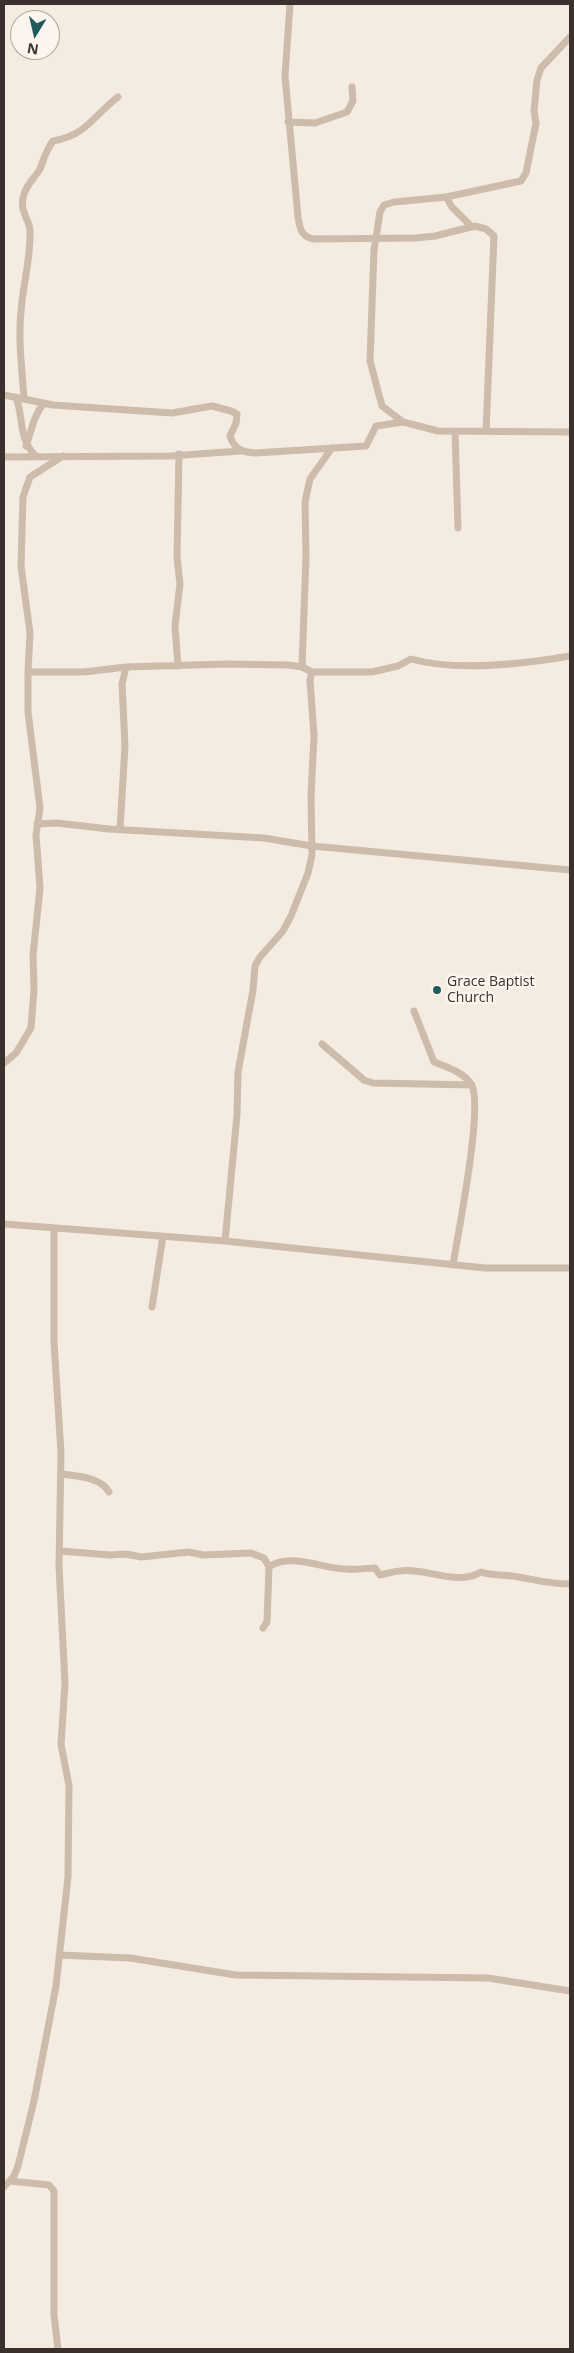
<!DOCTYPE html>
<html>
<head>
<meta charset="utf-8">
<style>
	body { margin:0 }
	#map { position:relative; width:574px; height:2353px; overflow:hidden; background:#f4ebe1; font-family:"Open Sans",sans-serif }
	canvas { display:block }
	.frame { position:absolute; inset:0; border:5px solid #3b302b; pointer-events:none }
	.north { position:absolute; left:10px; top:10px; width:50px; height:50px; box-sizing:border-box; background:#fbf5ee; border:1px solid #aea6a0; border-radius:50%; rotate:189deg; font-size:14px; font-weight:700; line-height:20px; text-align:center; color:#3b302b }
	.north::after { content:''; display:block; margin:auto; width:18px; height:22px; background:#1f5a5e; clip-path:polygon(50% 0,100% 100%,50% 72%,0 100%) }
</style>
</head>
<body>
<div id="map">
<canvas width="574" height="2353"></canvas>
<div class="frame"></div>
<div class="north">N</div>
</div>
<script>
const context = document.querySelector('canvas').getContext('2d');
context.lineJoin = 'round';
function stroke(path, color, width, dash) {
  context.strokeStyle = color;
  context.lineWidth = width;
  context.lineCap = dash ? 'butt' : 'round';
  context.setLineDash(dash || []);
  context.stroke(path);
}
function drawText(font, color, halo, rows, align = 'center') {
  context.font = font + ' "Open Sans",sans-serif';
  context.lineWidth = 5;
  context.setLineDash([]);
  context.textBaseline = 'middle';
  context.strokeStyle = halo;
  context.fillStyle = color;
  for (const [text, x, y, turn = 0] of rows) {
    context.save();
    context.translate(x, y);
    context.rotate((+turn || 0) * Math.PI / 180);
    context.textAlign = isNaN(turn) ? turn : align;
    if (halo) context.strokeText(text, 0, 0);
    context.fillText(text, 0, 0);
    context.restore();
  }
}
stroke(new Path2D(`
	M290 4 285 76 298 217C300 229 301 236 313 239L416 238 435 236 475 226 486 229 494 236 486 431
	M288 122 315 123 347 112 353 101 352 87
	M446 197 452 207 472 227
	M4 395 53 405 172 413 212 406 231 411 237 414 236 423 230 436C234 449 242 452 255 453L366 446 376 426 403 422 438 431 570 432
	M16 397C24 419 18 439 36 456
	M24 398C22 369 18 340 21 311 23 284 31 258 30 231 30 220 20 213 23 198 25 186 34 179 40 169 44 159 46 150 53 141 87 135 93 116 118 97
	M403 422 382 406 370 361 374 250 380 212 384 205 394 202 446 197 521 181 526 173 536 123 534 111 537 80 541 68 570 37
	M455 431 458 528
	M26 446C32 430 33 416 44 403
	M63 456 30 477 23 497 21 566 30 633 28 672H84L126 667 226 664 288 665 302 667 312 672H372L398 666 411 659C458 672 523 664 570 656
	M4 457 170 456 240 451
	M178 666 175 626 180 584 177 557 179 454
	M302 667 306 556 305 502 310 479 332 448
	M37 824 57 823 109 829 264 838 312 846 570 870
	M120 829 125 746 122 684 126 667
	M414 1011 434 1062C447 1067 466 1073 472 1086 483 1109 458 1233 453 1265
	M322 1044 364 1080 373 1083 472 1085
	M4 1063 16 1053 31 1028 34 990 33 955 40 888 36 835 40 808 28 712V672
	M4 1224 225 1241 485 1268H570
	M225 1241 237 1115 238 1072 253 990 255 966 260 957 283 931 291 916 308 873 312 855 311 795 314 736 310 680 312 672
	M152 1307 163 1236
	M62 1474C76 1476 101 1477 109 1492
	M60 1551 110 1555 126 1554 141 1557 189 1552 203 1555 251 1553 264 1558 269 1567 267 1622 263 1628
	M269 1567C290 1552 323 1569 347 1569 357 1570 366 1568 375 1568L380 1575C391 1572 404 1569 415 1571 437 1573 461 1584 481 1572 492 1576 501 1574 512 1576 534 1579 547 1584 570 1584
	M59 1955 130 1958 236 1975 488 1978 570 1991
	M10 2181 49 2185 54 2191V2315L58 2349
	M4 2187 14 2176 18 2166 34 2101 56 1986 68 1877 69 1786 61 1744 65 1683 59 1566 61 1453 54 1342V1228`), '#cdbbac', 7);
for (const [x, y, r, color] of [
	[437,990,5,"#1f5a5e"]
]) {
  const dot = new Path2D();
  dot.arc(x, y, r, 0, 2 * Math.PI);
  context.fillStyle = color;
  context.fill(dot);
  stroke(dot, '#fbf5ee', 2);
}
drawText('14px', '#3b302b', '#fbf5ee', [
	["Grace Baptist",447,982],
	["Church",447,998]
], 'left');
</script>
</body>
</html>
